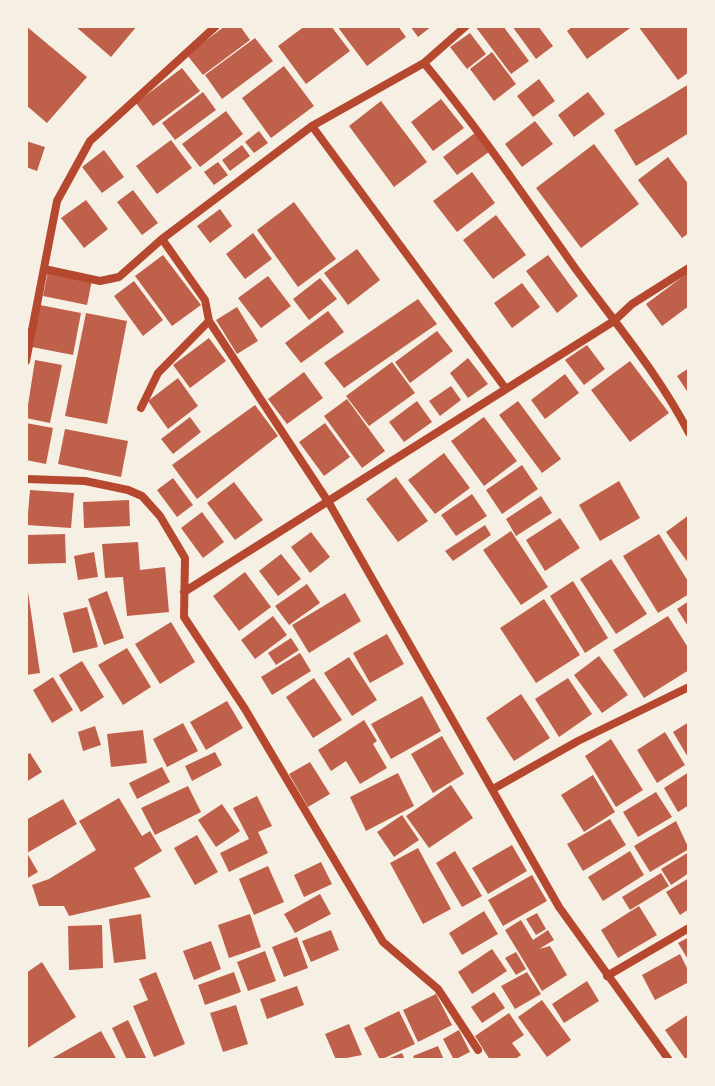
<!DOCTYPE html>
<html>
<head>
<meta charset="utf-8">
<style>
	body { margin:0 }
	#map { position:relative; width:715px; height:1086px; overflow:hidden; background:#f6efe4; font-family:"Varela Round",sans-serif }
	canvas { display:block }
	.frame { position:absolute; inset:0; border:28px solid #f6efe4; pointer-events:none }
</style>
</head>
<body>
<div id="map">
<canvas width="715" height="1086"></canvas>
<div class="frame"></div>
</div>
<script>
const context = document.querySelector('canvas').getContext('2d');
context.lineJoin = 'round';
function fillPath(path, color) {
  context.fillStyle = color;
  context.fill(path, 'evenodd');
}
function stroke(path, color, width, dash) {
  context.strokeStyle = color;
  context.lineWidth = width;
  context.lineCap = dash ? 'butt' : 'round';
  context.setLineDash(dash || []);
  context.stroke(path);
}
fillPath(new Path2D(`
	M26 26 87 77 47 123 26 105Z
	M75 26H137L111 57Z
	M225 26H240L250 40 203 75 187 55Z
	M305 26H331L350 51 306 84 278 46Z
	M337 26H398L406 37 367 66Z
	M410 26H432L418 37Z
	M475 26H503L529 61 511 74Z
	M512 26H538L553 46 536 59Z
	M573 26H633L587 59 567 31Z
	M638 26H689V72L678 80Z
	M470 33 486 54 467 69 450 47Z
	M255 38 273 61 222 99 205 75Z
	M492 52 516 84 494 101 470 69Z
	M284 66 314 106 271 138 242 98Z
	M182 68 200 91 153 126 136 103Z
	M539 79 555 101 533 117 517 96Z
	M689 84V133L636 166 614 130Z
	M203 92 216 110 175 140 162 123Z
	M588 92 605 114 574 137 558 115Z
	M441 99 464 128 433 151 411 122Z
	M381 101 427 162 394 187 349 126Z
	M226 111 243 134 200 167 182 144Z
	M535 121 553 144 522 167 505 144Z
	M259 131 268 143 254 153 245 142Z
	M475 133 489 152 457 175 443 157Z
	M171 140 192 168 157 194 136 166Z
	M26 141 45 147 37 171 26 167Z
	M594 144 639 204 581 248 536 188Z
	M242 145 250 156 230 171 222 160Z
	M104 150 124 177 102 193 82 167Z
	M668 157 689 185V233L682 238 638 180Z
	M218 162 228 175 214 185 204 172Z
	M472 172 495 203 457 232 433 201Z
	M133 190 158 223 142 235 117 202Z
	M86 200 108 229 84 248 61 218Z
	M294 202 336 259 298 287 257 230Z
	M220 209 232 226 210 243 197 226Z
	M496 215 526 255 493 279 463 240Z
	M253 233 272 259 245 279 226 254Z
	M357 249 380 280 348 305 324 273Z
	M163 255 201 305 172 326 135 276Z
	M548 255 578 296 557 313 526 271Z
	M48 271 92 280 87 305 43 296Z
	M689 272V306L662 326 646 304Z
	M268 276 291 306 261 328 238 298Z
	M320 278 337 299 309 320 293 299Z
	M134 281 163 320 143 336 114 296Z
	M522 283 540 307 512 328 494 303Z
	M418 299 437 324 344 388 324 363Z
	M40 305 81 313 73 355 32 347Z
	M237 307 258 341 237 354 216 320Z
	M328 311 344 332 301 363 285 343Z
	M86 313 127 321 107 424 65 416Z
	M437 331 453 351 410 383 395 362Z
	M209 338 226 361 190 388 173 365Z
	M587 345 605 369 584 385 565 360Z
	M468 358 488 384 468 398 450 373Z
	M35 360 62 365 50 423 26 418Z
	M630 361 669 413 630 442 591 390Z
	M392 362 415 393 369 426 346 396Z
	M689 368V394L677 376Z
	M304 372 323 398 287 424 268 399Z
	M565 374 579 393 545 419 531 400Z
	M178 378 198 406 168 429 148 401Z
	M451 386 461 400 440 416 429 401Z
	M347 399 385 451 362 468 324 416Z
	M417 401 432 422 404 442 389 422Z
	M518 401 561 459 542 473 499 415Z
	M255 405 278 436 197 499 172 465Z
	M190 417 201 432 173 454 161 439Z
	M484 417 517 461 484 486 451 441Z
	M26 423 53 428 46 464 26 460Z
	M325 423 350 457 324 476 299 442Z
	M65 429 128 441 121 477 58 464Z
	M444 453 470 488 435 514 408 480Z
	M522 465 538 489 502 514 486 490Z
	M396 477 428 521 398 542 366 499Z
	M173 478 193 505 177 517 157 490Z
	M619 481 640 518 600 541 579 505Z
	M234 482 263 520 235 540 207 503Z
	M30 490 74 493 71 528 27 525Z
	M472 494 487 516 456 536 441 515Z
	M541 496 552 513 516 536 506 519Z
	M129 500 130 526 84 528 83 502Z
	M202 512 224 542 203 558 181 528Z
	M689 515V564L666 532Z
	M560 518 580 548 545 571 526 540Z
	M485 525 491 535 453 561 445 551Z
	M511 531 548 587 521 605 483 550Z
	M311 532 330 557 310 573 291 547Z
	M65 534 66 563 27 564V535Z
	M659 534 689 583V594L658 613 623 556Z
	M138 542 140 570 165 567 169 612 127 616 123 577 105 578 102 544Z
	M94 552 98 577 78 580 74 556Z
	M281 554 301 579 278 596 259 571Z
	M611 559 647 614 616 634 580 579Z
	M245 572 271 607 239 631 213 596Z
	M26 578 40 673 26 675Z
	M573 581 608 638 585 653 550 596Z
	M307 584 320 603 289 625 275 606Z
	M107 591 124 638 104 645 88 599Z
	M345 593 361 621 309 653 292 625Z
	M544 599 580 655 536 683 500 628Z
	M689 601V628L677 609Z
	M87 607 98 647 73 653 63 613Z
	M273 616 287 635 255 659 241 640Z
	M668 616 689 649V670L644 698 613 650Z
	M171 622 195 662 160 684 135 644Z
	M387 634 404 664 370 683 353 653Z
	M291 638 299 650 276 665 268 653Z
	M127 648 151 687 123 705 98 665Z
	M300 653 311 671 272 695 261 677Z
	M599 656 628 695 602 713 574 675Z
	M349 657 377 700 352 716 324 673Z
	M82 661 104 697 81 712 59 675Z
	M53 677 73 710 52 723 33 690Z
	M314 678 342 720 313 738 286 697Z
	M568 678 592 714 559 737 535 699Z
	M521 694 550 738 514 761 486 718Z
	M422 696 441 731 391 759 371 724Z
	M227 701 243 728 206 750 190 722Z
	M364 720 377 741 373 744 387 768 360 784 346 761 331 771 318 750Z
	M689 722V759L673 732Z
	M183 723 198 751 167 767 153 739Z
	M95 726 101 745 83 751 78 732Z
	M143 730 147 763 111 767 107 734Z
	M665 732 685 765 657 783 637 750Z
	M442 736 464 774 433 793 411 754Z
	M611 739 643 790 616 807 585 756Z
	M215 752 222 765 192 781 185 766Z
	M30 753 42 772 26 782V755Z
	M310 762 330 794 308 807 289 774Z
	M162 767 170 782 137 799 129 783Z
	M689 772V805L678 812 664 788Z
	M398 773 414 806 366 831 350 797Z
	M593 775 615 812 584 832 561 795Z
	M451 785 473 818 429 848 406 816Z
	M188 786 201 812 155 835 141 808Z
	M656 792 672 817 638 837 623 812Z
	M257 796 272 826 258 832 268 853 229 872 220 853 249 839 233 808Z
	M119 798 142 836 150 831 162 851 134 868 151 897 69 916 64 906H39L32 885 49 879 96 850 79 821Z
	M63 799 77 824 27 853 38 872 26 879V820Z
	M222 804 240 831 216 847 198 820Z
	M402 815 419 840 394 857 377 832Z
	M610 819 626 845 583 871 567 844Z
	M676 821 689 849 650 872 634 846Z
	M197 835 218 872 195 885 174 848Z
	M512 845 527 871 488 894 472 868Z
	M418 848 451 909 423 924 390 863Z
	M455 851 482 896 462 907 436 863Z
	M630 851 644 875 603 901 588 877Z
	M689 852V873L671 885 661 869Z
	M321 862 332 884 304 897 294 875Z
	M268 866 284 902 254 915 239 879Z
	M661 873 669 886 630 910 622 897Z
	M532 875 547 901 503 926 488 900Z
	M689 878V909L680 915 666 892Z
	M320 894 331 914 295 933 284 914Z
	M639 906 657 935 618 958 601 930Z
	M484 911 498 934 462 955 449 933Z
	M537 913 546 929 536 935 526 919Z
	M141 914 146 959 114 963 109 919Z
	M250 914 261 947 229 958 218 925Z
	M521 920 533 940 548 930 554 940 539 949 550 946 567 975 542 991 505 930Z
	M102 925 103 968 69 970 68 926Z
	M331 930 339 950 311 962 302 941Z
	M297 937 308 968 284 977 272 947Z
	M689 937V961L678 943Z
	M211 941 221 969 194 980 183 951Z
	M492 949 507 971 472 994 458 972Z
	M265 951 276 981 248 991 237 962Z
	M516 952 526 969 516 975 505 958Z
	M680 954 689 972V982L655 1000 642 975Z
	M42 962 76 1017 26 1049V973Z
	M156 972 185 1044 154 1057 133 1006 148 1000 139 979Z
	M234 972 241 992 205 1005 198 985Z
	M527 972 541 994 515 1009 501 986Z
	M587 981 599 1001 564 1023 552 1004Z
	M297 986 304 1005 267 1019 260 999Z
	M494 992 505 1008 482 1023 471 1007Z
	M436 994 452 1025 418 1042 403 1010Z
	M542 1000 571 1040 547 1057 518 1017Z
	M236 1005 248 1044 223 1052 210 1013Z
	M399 1011 415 1044 380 1060 364 1028Z
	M509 1013 524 1035 512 1043 521 1055 514 1060H490L475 1036Z
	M689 1014V1060H686L665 1030Z
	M128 1020 147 1060H127L112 1028Z
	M349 1024 362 1055 336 1060 325 1034Z
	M459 1030 470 1052 454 1060 443 1039Z
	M101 1031 117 1060H49Z
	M438 1046 444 1060H415L413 1056Z
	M402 1053 405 1060H385Z`), '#bf614a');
stroke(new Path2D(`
	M424 63C479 129 526 199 575 268 615 323 658 373 689 433
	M312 126 506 389
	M162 239 205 300 209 321 329 503 559 907 669 1060
	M44 269 100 281 119 277 162 239 312 126 424 63 466 26
	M26 361 57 201 90 141 216 26
	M141 408 158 373 209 321
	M26 479 85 481 128 490 142 496 160 516 185 558 184 617 245 709 383 942 438 989 478 1050
	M184 592 614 321 632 304 689 268
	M493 789 578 741 689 687
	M607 976 689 928`), '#b5482f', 8);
</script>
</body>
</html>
